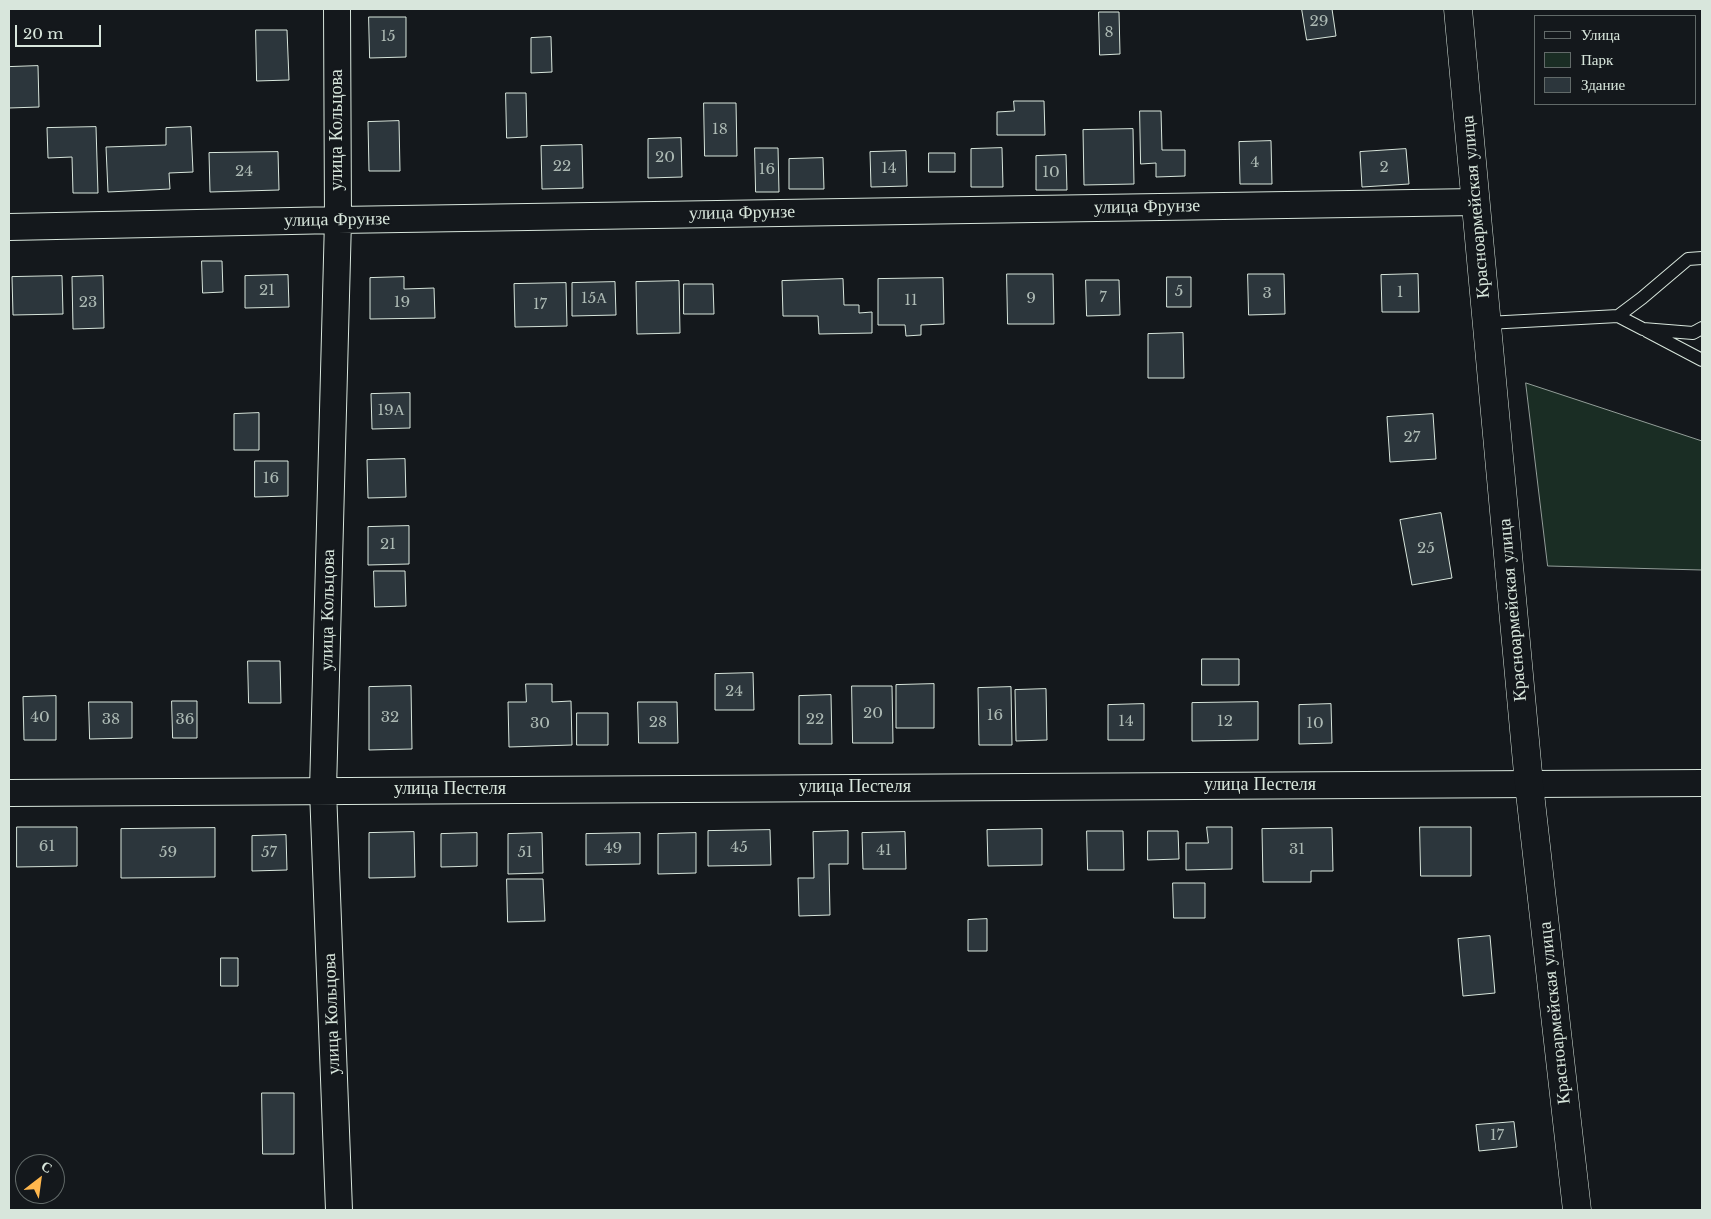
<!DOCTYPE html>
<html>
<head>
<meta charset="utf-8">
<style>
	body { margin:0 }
	#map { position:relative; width:1711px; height:1219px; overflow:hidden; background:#14181c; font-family:"Libre Baskerville",serif }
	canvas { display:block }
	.frame { position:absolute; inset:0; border:10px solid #d8e6dc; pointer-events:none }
	.legend { position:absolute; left:1534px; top:15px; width:162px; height:90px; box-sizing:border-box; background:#14181c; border:1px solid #626a69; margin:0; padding:6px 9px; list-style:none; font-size:15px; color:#d8e6dc }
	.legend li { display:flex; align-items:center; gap:10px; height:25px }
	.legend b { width:25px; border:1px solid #626a69 }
	.north { position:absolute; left:15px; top:1154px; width:50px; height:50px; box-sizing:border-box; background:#14181c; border:1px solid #626a69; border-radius:50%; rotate:30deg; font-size:14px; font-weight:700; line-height:20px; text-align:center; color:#d8e6dc }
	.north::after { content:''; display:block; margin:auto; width:18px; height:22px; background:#ffb74d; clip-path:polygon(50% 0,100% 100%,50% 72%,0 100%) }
	.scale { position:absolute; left:15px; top:25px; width:86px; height:22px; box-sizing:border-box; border:2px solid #d8e6dc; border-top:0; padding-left:6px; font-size:15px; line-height:18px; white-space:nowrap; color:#d8e6dc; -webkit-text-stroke:4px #14181c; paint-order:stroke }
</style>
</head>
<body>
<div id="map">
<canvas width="1711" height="1219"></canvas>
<div class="frame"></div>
<ul class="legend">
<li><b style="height:6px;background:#14181c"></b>Улица</li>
<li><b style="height:14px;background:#1a2d24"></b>Парк</li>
<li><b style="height:14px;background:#2c363c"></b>Здание</li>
</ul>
<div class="north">С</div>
<div class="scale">20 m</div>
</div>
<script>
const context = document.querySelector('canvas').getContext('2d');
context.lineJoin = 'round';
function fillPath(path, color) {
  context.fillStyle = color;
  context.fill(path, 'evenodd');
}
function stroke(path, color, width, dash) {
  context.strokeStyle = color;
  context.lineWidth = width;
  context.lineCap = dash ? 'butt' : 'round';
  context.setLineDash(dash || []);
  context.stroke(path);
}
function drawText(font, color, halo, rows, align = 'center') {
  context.font = font + ' "Libre Baskerville",serif';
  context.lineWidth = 4;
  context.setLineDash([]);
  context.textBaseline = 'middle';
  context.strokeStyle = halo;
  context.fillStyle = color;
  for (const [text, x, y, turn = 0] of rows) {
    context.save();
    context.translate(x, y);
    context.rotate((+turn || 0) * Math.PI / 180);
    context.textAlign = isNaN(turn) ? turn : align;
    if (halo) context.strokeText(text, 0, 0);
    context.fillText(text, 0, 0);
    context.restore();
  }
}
const green = new Path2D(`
	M1526 383 1702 441V570L1548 566Z`);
fillPath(green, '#1a2d24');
stroke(green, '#939e99', 1);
const building = new Path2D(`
	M1302 9H1332L1336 36 1307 40Z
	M1099 12H1119L1120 54 1100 55Z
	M369 17H406V57L370 58Z
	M256 30H287L289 80 257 81Z
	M551 37 552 72 531 73V38Z
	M38 66 39 107 9 108V67Z
	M506 93H526L527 137 507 138Z
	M1014 101H1044L1045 135H997V112L1014 111Z
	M704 103H736L737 156H705Z
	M1140 111H1161L1162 150H1185V176L1156 177V163L1141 164Z
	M399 121 400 171H369L368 122Z
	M96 127 98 193H73L72 157 48 158 47 128Z
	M191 127 193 172 169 173 170 189 108 192 106 147 166 145V128Z
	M1133 129 1134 184 1084 185 1083 130Z
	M681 138 682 177 648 178V139Z
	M1271 141 1272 184H1240L1239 142Z
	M582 145 583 188 542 189 541 146Z
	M755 148H778L779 192H756Z
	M1002 148 1003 187H971V149Z
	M1406 149 1409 184 1362 187 1360 152Z
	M906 151 907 186 871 187 870 152Z
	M278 152 279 190 210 192 209 153Z
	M929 153H955V172H929Z
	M1066 155 1067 190H1036V156Z
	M823 158 824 189H789V159Z
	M202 261H222L223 292 203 293Z
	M1007 274H1053L1054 324H1008Z
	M1248 274H1284L1285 314 1249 315Z
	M1418 274 1419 312H1382L1381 275Z
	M288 275 289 307 245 308V276Z
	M62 276 63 314 13 315 12 277Z
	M103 276 104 328 73 329 72 277Z
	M404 277V289L434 288 435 318 370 319V278Z
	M1167 277H1191V307H1167Z
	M943 278 944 324 921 325V335L906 336 905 325H878V279Z
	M843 279 844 305H859V313L872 312V333L819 334 818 316H783L782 281Z
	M1086 280H1119L1120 315 1087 316Z
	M679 281 680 333 637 334 636 282Z
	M615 282 616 315 572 316V283Z
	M566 283 567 326 515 327 514 284Z
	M684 284H713L714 314H684Z
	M1183 333 1184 378H1148V334Z
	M410 393V428L372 429 371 394Z
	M259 413V450H234V414Z
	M1433 414 1436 459 1390 462 1387 417Z
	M405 459 406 497 368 498 367 460Z
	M255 461H288V496L255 497Z
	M1441 513 1452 578 1412 585 1400 520Z
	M409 526V564L368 565V527Z
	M374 571H405L406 606 375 607Z
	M1202 659H1239V685H1202Z
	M248 661H280L281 703H249Z
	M753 673 754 710H715V674Z
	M526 684H552V702L571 701 572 745 509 747 508 702H526Z
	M934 684V728H896V685Z
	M411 686 412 749 369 750V687Z
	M852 686H892L893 743H853Z
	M1011 687 1012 745H979L978 688Z
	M1046 689 1047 740 1016 741 1015 690Z
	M831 695 832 744H799V696Z
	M56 696V740H24L23 697Z
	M172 701H197V738H173Z
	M89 702H132V738L90 739Z
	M638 702H677L678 743H639Z
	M1258 702V740L1192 741V703Z
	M1144 704V740H1108V705Z
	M1331 704 1332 743 1299 744V705Z
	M577 713H608V745H577Z
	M17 827H77V866L17 867Z
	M1207 827H1232V869L1186 870V843H1208Z
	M1420 827H1471V876H1421Z
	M215 828V877L121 878V829Z
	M1332 828 1333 871H1311V882H1263L1262 829Z
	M1042 829V865L988 866 987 830Z
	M770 830 771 865 708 866V831Z
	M848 831V864H829L830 915 799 916 798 878H814L813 832Z
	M1087 831H1123L1124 870H1088Z
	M1148 831H1178L1179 859 1148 860Z
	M414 832 415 877 369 878V833Z
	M905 832 906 869H863L862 833Z
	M477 833V866L441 867V834Z
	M542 833 543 873 508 874V834Z
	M640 833V864L586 865V834Z
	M696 833V873L658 874V834Z
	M286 835 287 870 252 871V836Z
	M507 879H543L545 921 508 922Z
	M1173 883H1205V918H1174Z
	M987 919V951H968V920Z
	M1490 936 1495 993 1463 996 1458 939Z
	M221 958H238V986H221Z
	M262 1093H294V1154H263Z
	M1514 1122 1517 1147 1479 1151 1476 1125Z`);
fillPath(building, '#2c363c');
stroke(building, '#d8e6dc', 1);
const service = new Path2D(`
	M1618 316 1642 298 1688 259 1702 258
	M1487 323 1618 316 1643 329 1693 333 1702 328
	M1647 331 1702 360`);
const minor = new Path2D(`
	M337 9 338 220 323 790 339 1210
	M9 227 338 220 1476 202
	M9 793 1702 783`);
const secondary = new Path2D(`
	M1458 9 1529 784 1577 1210`);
stroke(service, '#d8e6dc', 14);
stroke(minor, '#d8e6dc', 28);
stroke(secondary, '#d8e6dc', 29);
stroke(service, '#14181c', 12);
stroke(minor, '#14181c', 26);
stroke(secondary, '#14181c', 28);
drawText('15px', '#adbab4', null, [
	["29",1319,22],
	["8",1109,33],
	["15",388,37],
	["18",720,130],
	["20",665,158],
	["4",1255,163],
	["22",562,167],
	["2",1384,168],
	["14",889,169],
	["16",767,170],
	["24",244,172],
	["10",1051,173],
	["21",267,291],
	["5",1179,292],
	["1",1400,293],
	["3",1267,294],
	["7",1103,298],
	["15А",594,299],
	["9",1031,299],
	["11",911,301],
	["23",88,303],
	["19",402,303],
	["17",540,305],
	["19А",391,411],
	["27",1412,438],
	["16",271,479],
	["21",388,545],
	["25",1426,549],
	["24",734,692],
	["20",873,714],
	["16",995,716],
	["40",40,718],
	["32",390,718],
	["38",111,720],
	["36",185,720],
	["22",815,720],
	["14",1126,722],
	["12",1225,722],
	["28",658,723],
	["30",540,724],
	["10",1315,724],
	["61",47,847],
	["45",739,848],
	["49",613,849],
	["31",1297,850],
	["41",884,851],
	["59",168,853],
	["57",269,853],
	["51",525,853],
	["17",1497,1136]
]);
drawText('18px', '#d8e6dc', '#14181c', [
	["улица Кольцова",337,130,-90],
	["улица Фрунзе",1147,207,-1],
	["Красноармейская улица",1476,207,-95],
	["улица Фрунзе",742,213,-1],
	["улица Фрунзе",337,220,-1],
	["улица Кольцова",328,610,-89],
	["Красноармейская улица",1513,610,-95],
	["улица Пестеля",1260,785],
	["улица Пестеля",855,787],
	["улица Пестеля",450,789],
	["Красноармейская улица",1555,1013,-96],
	["улица Кольцова",332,1014,-92]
]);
</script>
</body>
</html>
